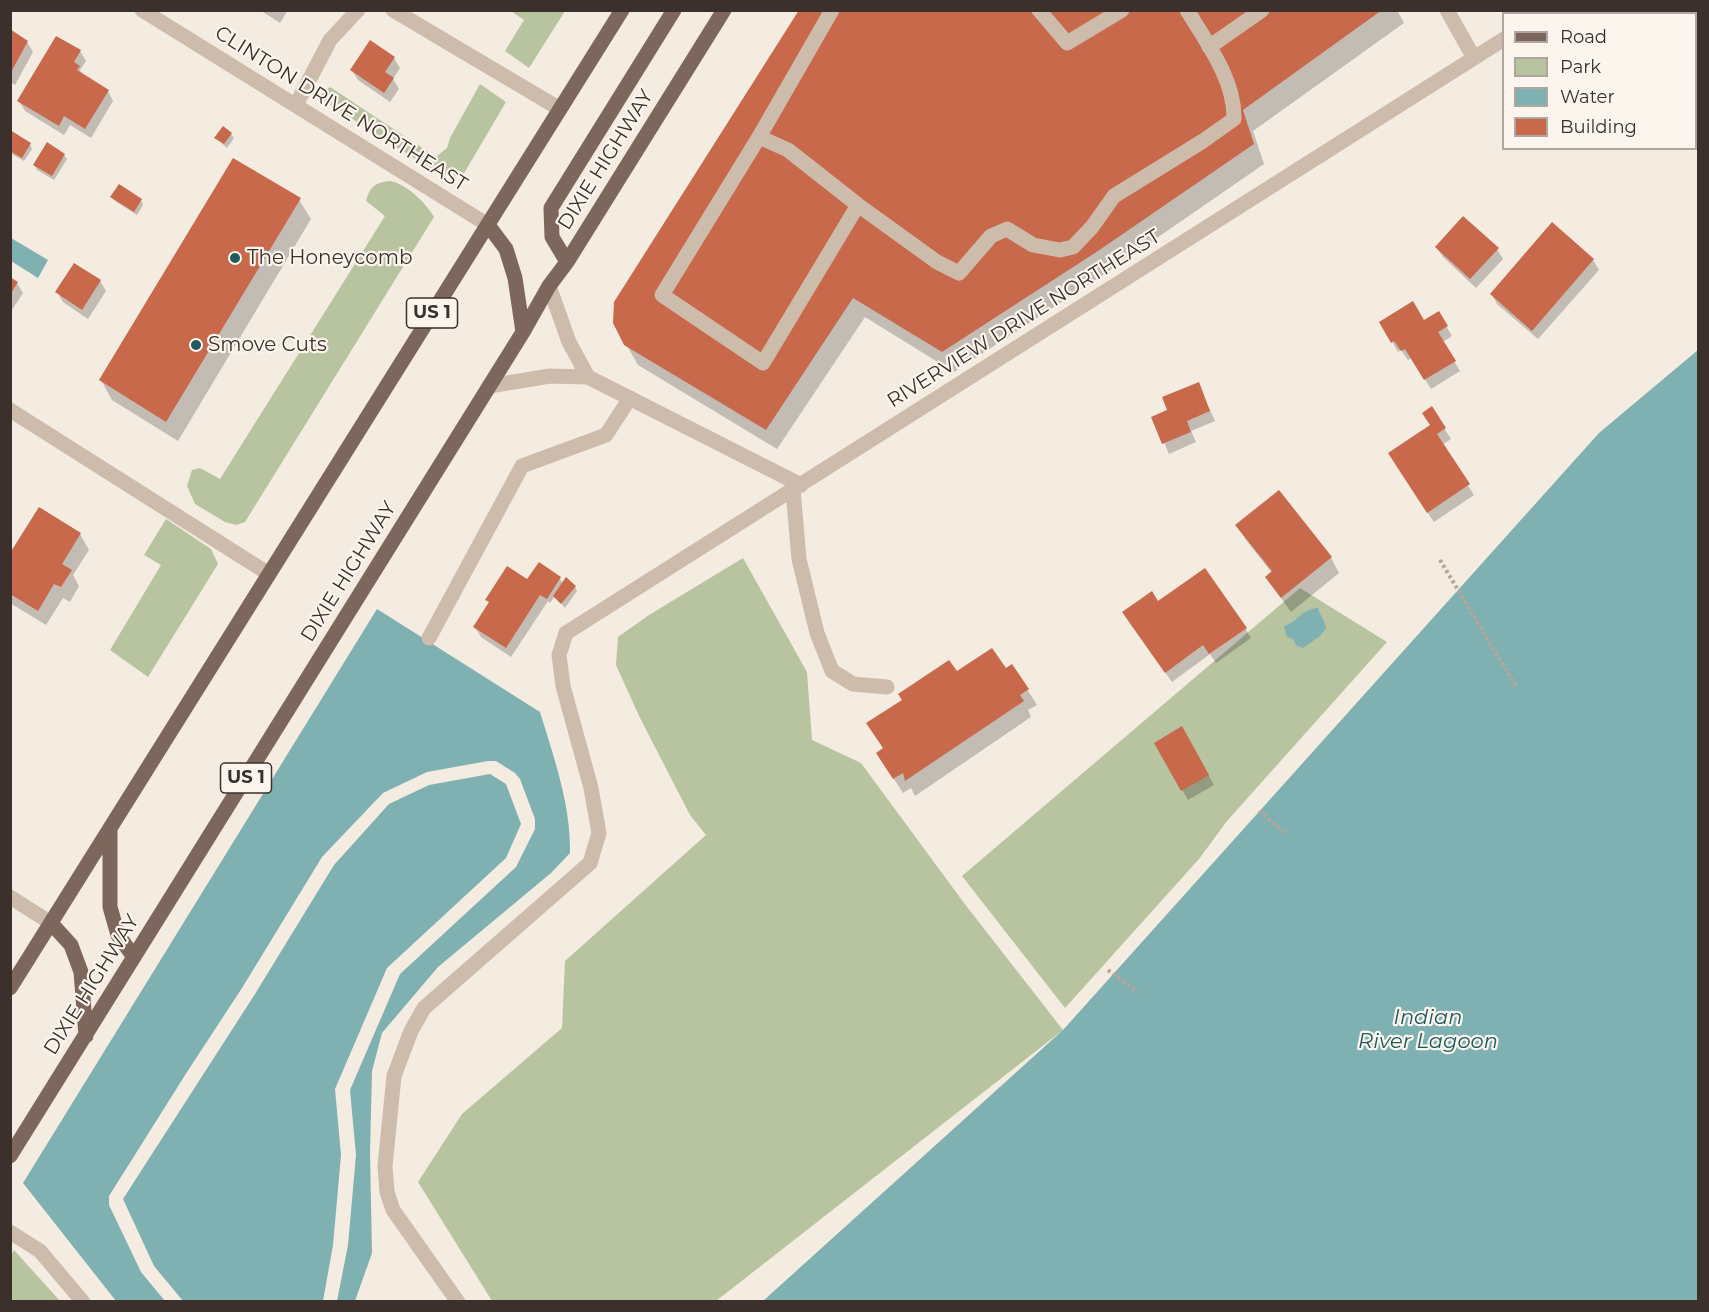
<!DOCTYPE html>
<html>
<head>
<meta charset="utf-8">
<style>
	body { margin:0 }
	#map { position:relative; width:1709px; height:1312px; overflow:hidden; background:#f4ebe1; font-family:Montserrat,sans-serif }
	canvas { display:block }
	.frame { position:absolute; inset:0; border:12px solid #3b302b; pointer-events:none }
	.legend { position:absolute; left:1502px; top:12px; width:195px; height:138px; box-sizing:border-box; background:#fbf5ee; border:2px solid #aea6a0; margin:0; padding:8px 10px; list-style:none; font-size:18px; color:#3b302b }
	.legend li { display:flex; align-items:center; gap:12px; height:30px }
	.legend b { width:30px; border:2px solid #aea6a0 }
</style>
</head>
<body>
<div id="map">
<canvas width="1709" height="1312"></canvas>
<div class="frame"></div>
<ul class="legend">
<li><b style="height:8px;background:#7d675c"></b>Road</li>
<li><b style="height:16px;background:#b8c4a0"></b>Park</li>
<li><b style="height:16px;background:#7fb0b2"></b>Water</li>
<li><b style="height:16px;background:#c8694b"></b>Building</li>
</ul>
</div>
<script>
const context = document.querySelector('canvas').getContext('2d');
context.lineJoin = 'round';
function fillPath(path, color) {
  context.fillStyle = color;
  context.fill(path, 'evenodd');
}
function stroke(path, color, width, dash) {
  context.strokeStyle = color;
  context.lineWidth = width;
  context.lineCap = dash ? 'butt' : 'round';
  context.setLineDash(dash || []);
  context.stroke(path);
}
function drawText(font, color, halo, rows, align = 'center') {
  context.font = font + ' Montserrat,sans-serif';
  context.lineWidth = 4.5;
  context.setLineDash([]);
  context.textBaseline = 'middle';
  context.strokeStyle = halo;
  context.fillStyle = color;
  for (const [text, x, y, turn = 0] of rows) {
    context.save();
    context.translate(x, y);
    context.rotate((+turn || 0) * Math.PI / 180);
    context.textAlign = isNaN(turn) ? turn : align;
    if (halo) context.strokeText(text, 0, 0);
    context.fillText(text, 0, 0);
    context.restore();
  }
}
fillPath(new Path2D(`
	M511 11H565L529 68 505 51 524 20Z
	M480 84 506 102 463 175 455 177 434 171 318 97 330 87 436 157 447 148 450 138Z
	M389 181C406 183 426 203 434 217L245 522 236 525 225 522 195 504 187 486 192 470 200 468 220 479 385 216 366 201C370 187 374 183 389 181Z
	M166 519 211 549 218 564 148 677 110 650 161 565 144 555Z
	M743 558 807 672 812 740 861 763 964 903 1063 1030 716 1301H492L418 1182 462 1114 562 1028 565 961 706 835 690 815 640 718 616 665 618 637 649 615Z
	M1300 588 1387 642 1227 821 1199 859 1065 1008 962 876Z
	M14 1250 60 1301H11V1255Z`), '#b8c4a0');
fillPath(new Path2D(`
	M11 238 48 260 38 278 11 261Z
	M1698 350V1301H763L1063 1030 1599 433Z
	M1318 608C1320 616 1325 620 1326 628L1320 636 1303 648 1296 645 1293 639 1287 637 1284 626C1298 622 1301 609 1318 608Z
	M377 609 540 712C554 758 571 805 570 853L551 873 438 967 382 1033 372 1071 370 1153 372 1253 355 1301H337L348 1245 356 1155 350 1090 400 974 516 867 535 829V819L520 779 515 773 496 761H488L427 772 383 793 322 857 242 988 187 1072 109 1196V1205L141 1272 165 1301H116L23 1183Z
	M490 774 506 784 521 824 506 858 387 968 335 1089 341 1155 333 1245 323 1301H183L154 1266 123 1199 255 994 334 865 389 804 429 785Z`), '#7fb0b2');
fillPath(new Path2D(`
	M260 10H288L280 23Z
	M801 10H1397L1404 23 1253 131 1264 164 1109 271 954 372 865 317 777 449 638 365 626 344Z
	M10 32 27 42 33 52 15 85 10 82Z
	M80 51 86 61 80 70 84 77 108 91 113 101 91 138 70 125 64 135 25 111 19 101Z
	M394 58 400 68 393 79 399 89 390 102 358 80 352 70Z
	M10 132 30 144 32 149 24 161 10 153Z
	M231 134 234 138 227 148 216 138Z
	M64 155 67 159 54 180 37 170 35 165Z
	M112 197 141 200 143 205 137 215 115 201Z
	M299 200 311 219 178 441 112 400 101 380Z
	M1552 225 1593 260 1599 270 1538 339 1497 304 1492 294Z
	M1437 248 1497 249 1503 259 1476 288 1443 257Z
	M10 279 17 283 23 293 10 313Z
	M100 281 106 291 88 319 63 302 57 292Z
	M1438 313 1452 336 1443 342 1460 371 1431 389 1412 358 1408 360 1401 350 1398 352 1381 322H1424Z
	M1198 384 1215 421 1191 431 1196 442 1169 454 1153 417 1169 411Z
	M1431 408 1451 439 1442 445 1474 495 1434 522 1395 464 1432 426Z
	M1237 525 1331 558 1339 573 1291 612 1266 577 1272 573 1246 540Z
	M80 534 89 550 73 575 79 586 70 602 63 598 46 625 10 603V556Z
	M539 564 560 579 563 583 575 587 577 591 565 608 555 596 550 603 548 601 511 657 481 637 475 627 490 604 487 600 528 581Z
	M1158 603 1245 628 1251 638 1216 663 1210 654 1172 682 1130 623Z
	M1012 666 1037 705 1028 710 1031 717 915 796 911 788 903 793 887 768 884 749 877 739Z
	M1182 728 1214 785 1188 800 1156 743Z`), '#0003');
fillPath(new Path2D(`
	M799 10H1382L1243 110 1254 144 1098 251 942 352 853 298 766 430 624 345 613 323 614 302Z
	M10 29 28 41 10 74Z
	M56 36 81 50 74 62 80 66 77 70 109 90 85 129 64 116 59 126 17 101Z
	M370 40 395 57 385 72 394 78 384 93 350 70Z
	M223 126 232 133 224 144 214 138Z
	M10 130 31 143 22 158 10 151Z
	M47 142 65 154 52 176 33 165Z
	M233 158 301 198 166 422 99 380Z
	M119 184 142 199 134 212 110 197Z
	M1463 216 1499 248 1470 279 1435 247Z
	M1552 222 1594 259 1532 331 1490 294Z
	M74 263 101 280 82 310 55 292Z
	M10 277 18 282 10 295Z
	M1413 301 1424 320 1439 311 1448 326 1438 332 1456 361 1424 380 1405 349 1401 351 1394 341 1391 343 1379 322Z
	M1199 382 1210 411 1187 421 1191 432 1162 444 1151 417 1167 410 1162 397Z
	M1432 406 1446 428 1437 434 1470 484 1427 513 1388 453 1430 425 1422 413Z
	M1279 490 1332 557 1281 598 1265 577 1272 571 1235 525Z
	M39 507 81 533 62 564 72 570 61 587 54 584 38 611 10 594V553Z
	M539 562 561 577 547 599 540 595 506 648 473 627 489 602 485 600 507 566 527 579Z
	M1205 568 1247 628 1209 654 1203 645 1165 673 1122 612 1152 591 1158 601Z
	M566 577 576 586 561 604 553 596Z
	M992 648 1006 668 1012 664 1029 689 1020 695 1024 701 905 781 903 773 893 779 876 753 883 748 866 723 902 700 898 694 949 660 957 671Z
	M1182 726 1209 775 1181 791 1154 743Z`), '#c8694b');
stroke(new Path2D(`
	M1440 560 1517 688
	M1259 811 1284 833
	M1108 970 1138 992`), '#b9a596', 4, [3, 3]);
stroke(new Path2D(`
	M393 10 560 109
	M1039 10 1067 43 1122 10
	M1209 47 1262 10
	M296 105 330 40 358 10
	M759 137 788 150 858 205 763 363 662 295 759 137 832 10
	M858 205 937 262 959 273 991 236 1007 229 1033 245 1060 250 1073 247 1092 227 1114 196 1203 141 1234 119C1235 80 1207 43 1187 10
	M793 490 799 559 817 633 832 671 853 684 887 687
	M429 638 522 466 606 435 630 398
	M10 1232 40 1251 83 1302
	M458 1302 393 1210 387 1192 385 1166 394 1076 411 1031 424 1008 590 863 599 833 591 788 563 686 559 655 566 633`), '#cdbbac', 15);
stroke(new Path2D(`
	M142 10 488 225
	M1447 10 1474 58
	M1542 14 1546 10
	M549 286 569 342 588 377
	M489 386 550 376 588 377 801 485
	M10 410 269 574
	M566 633 1504 39
	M10 897 51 923`), '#cdbbac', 15);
stroke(new Path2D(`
	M488 225 506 249 515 278 523 332
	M567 262 552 237 551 208 674 10
	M110 828V907L118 935 134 957
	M51 923 71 945 81 972 86 1036
	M10 988 622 10
	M10 1156 523 332 549 286 567 262 724 10`), '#7d675c', 15);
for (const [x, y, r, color] of [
	[235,258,6,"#1f5a5e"],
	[196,345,6,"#1f5a5e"]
]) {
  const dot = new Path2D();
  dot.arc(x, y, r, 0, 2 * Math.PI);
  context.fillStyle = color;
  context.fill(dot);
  stroke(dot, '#fbf5ee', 2);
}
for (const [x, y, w] of [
	[432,313,51],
	[246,778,51]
]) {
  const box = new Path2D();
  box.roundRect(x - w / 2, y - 15, w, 30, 4.5);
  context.fillStyle = '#fbf5ee';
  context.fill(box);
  stroke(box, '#3b302b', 1.5);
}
drawText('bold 18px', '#3b302b', null, [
	["US 1",432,313],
	["US 1",246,778]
]);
drawText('20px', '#3b302b', '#fbf5ee', [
	["CLINTON DRIVE NORTHEAST",341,109,32],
	["DIXIE HIGHWAY",606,160,-58],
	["RIVERVIEW DRIVE NORTHEAST",1024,319,-32],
	["DIXIE HIGHWAY",349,572,-58],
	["DIXIE HIGHWAY",92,985,-58]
]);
drawText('20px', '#3b302b', '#fbf5ee', [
	["The Honeycomb",247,258],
	["Smove Cuts",208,345]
], 'left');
drawText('italic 21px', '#1f5a5e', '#fbf5ee', [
	["Indian",1428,1018],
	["River Lagoon",1428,1042]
]);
</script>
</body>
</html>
